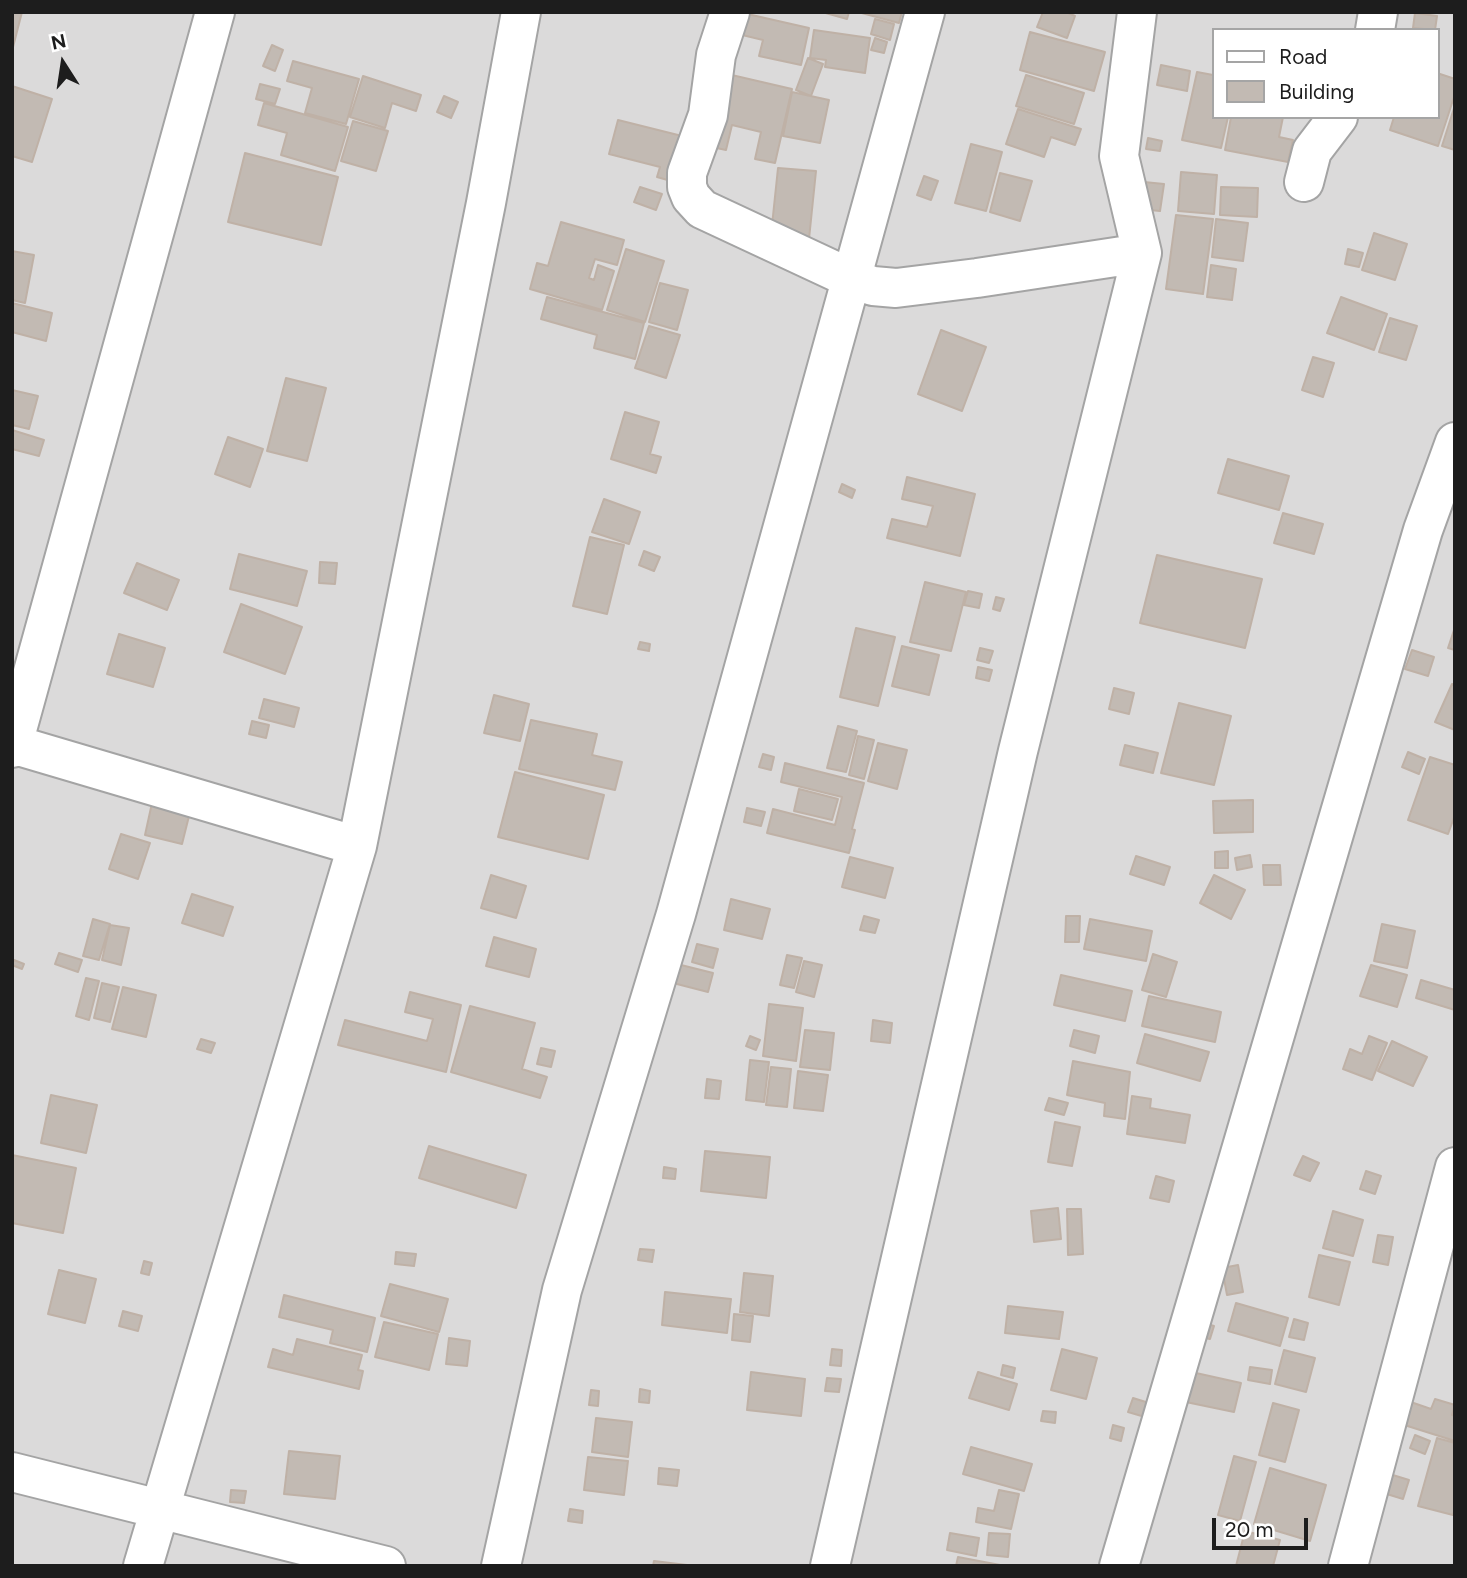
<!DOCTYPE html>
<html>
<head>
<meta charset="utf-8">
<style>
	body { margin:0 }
	#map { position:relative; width:1467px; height:1578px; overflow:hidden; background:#eeeae3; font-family:Figtree,sans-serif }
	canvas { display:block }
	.frame { position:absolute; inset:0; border:14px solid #1d1d1d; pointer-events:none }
	.legend { position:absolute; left:1212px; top:28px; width:228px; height:91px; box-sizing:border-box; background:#fff; border:2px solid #a5a5a5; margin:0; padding:9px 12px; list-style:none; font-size:21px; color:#1d1d1d }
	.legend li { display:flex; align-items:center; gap:14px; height:35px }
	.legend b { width:35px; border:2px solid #a5a5a5 }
	.north { position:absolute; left:28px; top:28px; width:70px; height:70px; -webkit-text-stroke:5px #fff; paint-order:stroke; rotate:348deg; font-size:19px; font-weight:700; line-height:28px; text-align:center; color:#1d1d1d }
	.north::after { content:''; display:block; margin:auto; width:24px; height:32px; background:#1d1d1d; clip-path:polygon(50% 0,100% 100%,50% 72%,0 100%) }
	.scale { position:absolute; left:1212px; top:1518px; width:96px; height:32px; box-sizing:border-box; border:4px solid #1d1d1d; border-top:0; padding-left:9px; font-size:21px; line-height:24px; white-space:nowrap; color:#1d1d1d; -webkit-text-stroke:5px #fff; paint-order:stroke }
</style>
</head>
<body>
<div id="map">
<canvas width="1467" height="1578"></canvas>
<div class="frame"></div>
<ul class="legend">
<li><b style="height:9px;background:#fff"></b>Road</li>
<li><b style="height:19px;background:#c2bab3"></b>Building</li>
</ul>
<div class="north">N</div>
<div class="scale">20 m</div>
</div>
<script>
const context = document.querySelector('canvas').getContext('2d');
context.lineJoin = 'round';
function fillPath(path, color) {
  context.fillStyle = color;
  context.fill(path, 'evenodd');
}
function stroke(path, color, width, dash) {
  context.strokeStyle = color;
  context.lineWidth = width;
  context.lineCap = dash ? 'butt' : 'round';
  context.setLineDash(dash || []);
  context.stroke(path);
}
fillPath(new Path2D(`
	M12 12H1455V1566H12ZM1213 30H1437V117H1213Z`), '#dbdada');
const building = new Path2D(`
	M12 12H22L12 51Z
	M822 12H849L847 19Z
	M858 12H902L899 23Z
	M1043 12H1066L1075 16 1067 38 1037 27Z
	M743 13 809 28 801 65 759 56 763 40 738 34Z
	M1415 13 1437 16 1435 30 1413 28Z
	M875 19 894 24 890 40 871 34Z
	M814 30 870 38 865 73 825 67 826 60 810 58Z
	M1030 32 1105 52 1094 91 1020 70Z
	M875 38 887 42 884 53 871 50Z
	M272 45 283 50 275 71 263 66Z
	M808 58 823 64 811 96 796 90Z
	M293 61 359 79 346 124 305 113 312 88 287 81Z
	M1161 65 1190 71 1187 91 1157 85Z
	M1197 72 1213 75V117H1228L1221 148 1182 140Z
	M723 73 792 89 775 163 755 159 761 132 732 125 726 150 707 146Z
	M1437 73 1455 79V94L1438 146 1390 130 1394 117H1437Z
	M1026 75 1084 93 1074 124 1016 106Z
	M363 76 421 95 416 111 392 103 385 128 350 117Z
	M260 84 280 89 275 104 256 99Z
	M12 86 52 99 32 162 12 156Z
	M792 92 829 100 820 143 783 136Z
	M444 96 458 102 451 118 437 112Z
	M264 103 348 127 335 171 281 155 287 133 258 125Z
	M1455 105V150L1442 146Z
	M1018 109 1081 129 1075 145 1051 137 1044 157 1006 144Z
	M1231 117H1283L1279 137 1293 140 1288 162 1225 150Z
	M618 120 690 138 678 183 657 177 660 167 609 154Z
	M353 121 388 131 376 171 341 161Z
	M1148 138 1162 141 1160 151 1146 149Z
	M971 144 1002 152 986 211 955 203Z
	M245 153 338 177 321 245 228 222Z
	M778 168 816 171 809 239 771 235Z
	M1181 172 1217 175 1214 214 1178 211Z
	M1000 173 1032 181 1020 221 990 212Z
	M924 176 938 181 931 200 917 195Z
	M1144 182 1164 184 1160 211 1140 209Z
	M640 187 662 194 656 210 634 202Z
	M1221 187 1258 188 1257 217 1220 215Z
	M1176 215 1213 219 1203 294 1166 289Z
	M1216 219 1248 223 1243 261 1212 257Z
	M561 222 624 240 617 265 595 259 589 278 594 280 598 265 614 271 602 310 530 289 537 263 548 266Z
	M1374 233 1407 244 1395 280 1362 270Z
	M626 249 664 261 645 322 607 310Z
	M1348 249 1363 253 1359 267 1345 264Z
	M12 251 34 255 25 303 12 300Z
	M1211 265 1236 269 1232 300 1207 297Z
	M660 283 688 290 677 330 649 322Z
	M547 297 644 323 635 359 594 348 597 335 541 319Z
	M1341 297 1387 314 1374 350 1327 333Z
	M12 303 52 313 46 341 12 332Z
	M1390 318 1417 326 1406 360 1379 352Z
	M649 326 680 335 666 378 635 368Z
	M941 330 986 347 962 411 918 394Z
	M1313 357 1334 363 1323 397 1302 390Z
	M286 378 326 388 307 461 267 451Z
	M12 390 38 396 29 429 12 425Z
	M625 412 659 422 650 454 661 457 656 473 611 459Z
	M12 430 44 440 39 456 12 449Z
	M228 437 263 449 250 487 215 474Z
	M1228 459 1289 476 1279 510 1218 493Z
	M907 477 975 494 960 556 887 538 892 519 927 527 933 506 902 499Z
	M842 484 855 490 852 498 839 492Z
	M604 499 640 512 629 544 592 532Z
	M1283 513 1323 524 1314 554 1274 543Z
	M590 537 624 545 607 614 573 606Z
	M644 551 660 557 654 571 639 565Z
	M239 554 307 571 297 606 230 589Z
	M1157 555 1262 579 1245 648 1140 623Z
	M320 562 337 563 335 584 319 583Z
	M137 563 179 580 167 610 124 593Z
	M925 582 966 592 951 651 910 642Z
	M968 591 982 594 979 608 964 605Z
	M996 597 1004 599 1000 611 993 609Z
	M241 604 302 627 285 674 224 652Z
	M1455 627V650L1448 648Z
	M856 628 895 637 878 706 840 697Z
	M119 634 165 648 153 687 107 674Z
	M640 642 650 644 649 651 638 649Z
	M902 646 939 655 929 695 892 686Z
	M980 648 993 651 989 663 977 660Z
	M1412 650 1434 657 1428 676 1405 669Z
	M978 667 992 670 989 681 976 678Z
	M1452 684 1455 685V730L1435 722Z
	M1114 688 1134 693 1129 714 1109 709Z
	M494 695 529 704 520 741 484 733Z
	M264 699 299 708 294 727 259 718Z
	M1179 703 1231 716 1214 785 1161 773Z
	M531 720 597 734 592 755 622 762 615 790 519 769Z
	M252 721 269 725 266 738 249 734Z
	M838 726 857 731 846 772 827 768Z
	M858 736 874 740 864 779 849 775Z
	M878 743 907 750 897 789 868 781Z
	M1125 745 1158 753 1153 773 1120 765Z
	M1408 752 1425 759 1419 774 1402 767Z
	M763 754 774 757 771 770 759 767Z
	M1430 757 1455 765V815L1448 834 1408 820Z
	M785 763 864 783 852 829 855 830 849 853 767 833 773 809 835 825 842 797 781 782Z
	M515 772 604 795 588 859 498 837Z
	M799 789 838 799 832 820 794 811Z
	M1253 800V832L1214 833 1213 801Z
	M152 803 190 812 182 844 145 835Z
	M747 808 765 812 761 826 744 822Z
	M121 834 150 843 138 879 109 869Z
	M1228 851V868H1215V852Z
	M1250 855 1252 867 1237 870 1235 858Z
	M1136 856 1170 867 1164 885 1130 874Z
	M850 857 893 868 885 898 842 887Z
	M1263 865H1280L1281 885H1264Z
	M491 875 526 886 516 918 481 908Z
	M1214 875 1245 890 1231 919 1200 903Z
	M192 894 233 907 223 936 182 923Z
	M731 899 770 909 762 939 724 930Z
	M864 916 879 920 875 933 860 930Z
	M1066 916H1080L1079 942H1065Z
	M93 919 110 924 99 960 83 956Z
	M1090 919 1152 931 1146 961 1084 949Z
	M1382 924 1415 931 1407 968 1374 961Z
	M110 925 129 928 121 965 102 960Z
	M494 937 536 949 529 977 486 966Z
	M697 944 718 949 713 968 692 962Z
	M59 953 82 960 78 972 55 964Z
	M1153 954 1177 962 1166 997 1142 990Z
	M787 955 802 958 794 988 780 985Z
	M14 960 24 964 22 969 12 965Z
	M804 961 822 965 814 997 796 992Z
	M677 964 713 973 708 992 673 983Z
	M1371 965 1407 975 1397 1007 1360 996Z
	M1061 975 1132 991 1125 1021 1054 1005Z
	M86 978 99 981 89 1020 76 1016Z
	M1421 980 1455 990V1010L1416 998Z
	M102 983 119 987 110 1022 94 1018Z
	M123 987 156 995 146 1037 112 1029Z
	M410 992 461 1005 446 1072 338 1045 345 1020 427 1041 433 1019 405 1012Z
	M1149 996 1221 1012 1215 1042 1142 1026Z
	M769 1004 803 1008 796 1061 763 1056Z
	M470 1006 535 1023 522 1069 547 1077 540 1098 451 1072Z
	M873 1020 892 1023 890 1043 871 1041Z
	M805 1030 834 1033 830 1070 800 1067Z
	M1074 1030 1099 1036 1095 1053 1070 1046Z
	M1145 1034 1209 1052 1200 1081 1137 1063Z
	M750 1036 760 1040 756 1050 746 1046Z
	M1369 1036 1387 1043 1372 1080 1343 1069 1350 1049 1362 1054Z
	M201 1039 215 1043 211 1053 197 1049Z
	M1392 1041 1427 1057 1413 1086 1378 1071Z
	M541 1048 555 1051 551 1067 537 1064Z
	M750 1060 769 1062 764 1102 746 1100Z
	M1073 1061 1130 1072 1125 1119 1104 1116 1105 1103 1067 1095Z
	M771 1067 791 1069 787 1107 766 1105Z
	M798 1071 828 1075 823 1111 794 1108Z
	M707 1079 721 1081 719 1099 705 1098Z
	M51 1095 97 1105 86 1153 41 1143Z
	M1132 1096 1151 1099 1150 1108 1190 1115 1185 1143 1127 1134Z
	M1049 1098 1068 1103 1064 1115 1045 1110Z
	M1055 1122 1080 1127 1072 1166 1048 1162Z
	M429 1146 526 1175 516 1208 419 1178Z
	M705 1151 770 1157 766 1198 701 1191Z
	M12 1155 76 1168 63 1233 12 1223Z
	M1303 1156 1319 1163 1310 1181 1294 1175Z
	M664 1167 676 1169 675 1179 663 1178Z
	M1366 1171 1381 1176 1375 1194 1360 1189Z
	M1156 1176 1174 1181 1169 1202 1150 1198Z
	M1058 1208 1061 1239 1034 1242 1031 1211Z
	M1067 1209H1081L1083 1254 1068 1255Z
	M1333 1211 1363 1220 1353 1256 1323 1248Z
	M1378 1235 1393 1237 1388 1265 1373 1262Z
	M640 1249 654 1250 652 1262 638 1260Z
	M396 1252 416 1254 414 1266 395 1264Z
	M1319 1255 1350 1262 1339 1305 1309 1297Z
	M144 1261 152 1263 149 1275 141 1273Z
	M1238 1265 1243 1292 1227 1295 1222 1268Z
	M59 1270 96 1279 85 1323 48 1314Z
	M744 1273 773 1276 769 1316 740 1312Z
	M390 1284 448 1299 439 1332 381 1316Z
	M665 1292 731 1299 727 1333 662 1325Z
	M284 1295 375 1318 367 1352 330 1343 333 1330 279 1317Z
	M1236 1303 1288 1318 1280 1346 1228 1331Z
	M1008 1306 1063 1312 1059 1339 1005 1333Z
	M123 1311 142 1316 138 1331 119 1326Z
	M734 1314 753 1316 750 1342 732 1340Z
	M1294 1319 1308 1323 1304 1340 1289 1337Z
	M384 1322 438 1334 429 1370 375 1357Z
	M1204 1323 1214 1326 1210 1339 1200 1337Z
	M449 1338 470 1341 467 1366 446 1364Z
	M297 1339 362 1355 358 1370 363 1371 359 1389 268 1367 273 1349 293 1355Z
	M832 1349 842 1350 841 1366 830 1365Z
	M1062 1349 1097 1358 1086 1399 1051 1390Z
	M1284 1350 1315 1358 1306 1392 1275 1384Z
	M1003 1365 1015 1368 1013 1378 1001 1375Z
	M1250 1367 1272 1370 1270 1384 1248 1380Z
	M1187 1371 1241 1383 1234 1412 1181 1401Z
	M751 1372 805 1379 801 1416 747 1410Z
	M978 1372 1017 1384 1009 1410 969 1398Z
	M827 1378 841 1379 839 1392 825 1391Z
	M640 1389 650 1391 649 1403 639 1402Z
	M591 1390 599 1391 598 1406 589 1405Z
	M1133 1398 1149 1403 1145 1417 1128 1412Z
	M1435 1399 1455 1405 1452 1415 1455 1416V1441L1398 1423 1405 1400 1431 1409Z
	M1273 1403 1299 1410 1285 1462 1259 1455Z
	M1043 1411 1056 1412 1055 1423 1041 1421Z
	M596 1418 632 1422 628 1457 592 1452Z
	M1113 1425 1124 1428 1121 1441 1110 1438Z
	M1415 1435 1430 1441 1425 1454 1410 1448Z
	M1437 1438 1455 1443V1508L1453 1515 1418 1506Z
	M971 1447 1032 1464 1024 1491 963 1474Z
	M289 1451 340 1456 335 1499 284 1494Z
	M1234 1456 1256 1462 1240 1521 1218 1515Z
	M588 1457 628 1461 624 1495 584 1490Z
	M659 1468 679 1470 677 1486 658 1484Z
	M1270 1468 1326 1485 1310 1541 1254 1524Z
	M1383 1472 1409 1480 1403 1499 1377 1491Z
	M231 1490 246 1491 244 1503 230 1502Z
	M999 1490 1019 1494 1011 1529 976 1522 978 1508 994 1511Z
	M570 1509 583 1511 582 1523 568 1521Z
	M1245 1531 1280 1540 1273 1566H1236Z
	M950 1533 979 1538 976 1556 947 1550Z
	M989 1533 1010 1534 1008 1557 987 1555Z
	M958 1557 1000 1565 999 1566H956Z
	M654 1561 687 1565V1566H653Z`);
fillPath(building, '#c2bab3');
stroke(building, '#bfb1a6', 2);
const minor = new Path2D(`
	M730 12 716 55 708 115 687 173V187L691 197 702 209 852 279 873 286 896 288 977 278 1142 253
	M1375 30 1378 12
	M1304 182 1312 151 1338 117
	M12 744 357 846
	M12 748 215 12
	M12 1472 386 1566
	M143 1566 357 846 486 203 521 12
	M501 1566 562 1290 676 914 925 12
	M830 1566 1018 751 1142 253 1119 156 1137 12
	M1119 1566 1423 530 1455 442
	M1348 1566 1455 1167`);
stroke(minor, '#a4a4a4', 42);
stroke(minor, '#fff', 38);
</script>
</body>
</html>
